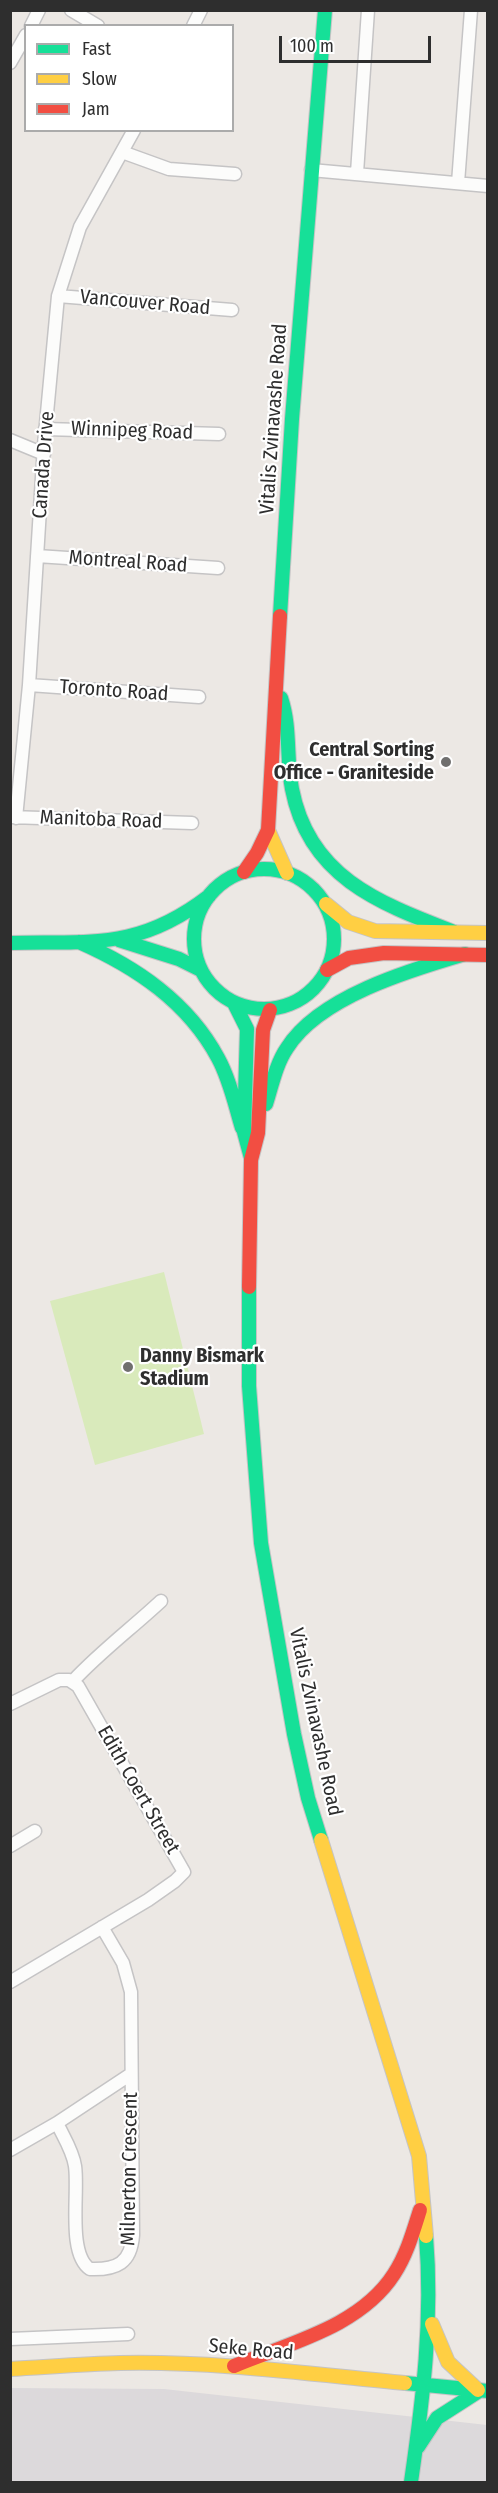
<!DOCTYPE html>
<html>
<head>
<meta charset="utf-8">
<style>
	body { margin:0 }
	#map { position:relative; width:498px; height:2493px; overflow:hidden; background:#ece8e4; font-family:"Fira Sans Condensed",sans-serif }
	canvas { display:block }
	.frame { position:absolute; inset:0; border:12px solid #2e2e2e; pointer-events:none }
	.legend { position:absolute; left:24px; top:24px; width:210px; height:108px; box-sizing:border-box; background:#fff; border:2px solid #ababab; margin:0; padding:8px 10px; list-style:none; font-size:18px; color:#2e2e2e }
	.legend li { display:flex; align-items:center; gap:12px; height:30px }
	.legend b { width:30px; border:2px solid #ababab }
	.scale { position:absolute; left:279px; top:36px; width:152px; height:27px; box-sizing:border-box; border:3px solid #2e2e2e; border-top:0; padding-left:8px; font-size:18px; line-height:21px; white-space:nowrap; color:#2e2e2e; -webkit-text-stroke:4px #fff; paint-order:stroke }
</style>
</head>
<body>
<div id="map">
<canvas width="498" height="2493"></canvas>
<div class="frame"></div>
<ul class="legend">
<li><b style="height:8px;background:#16e098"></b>Fast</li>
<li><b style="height:8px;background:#ffcf43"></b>Slow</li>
<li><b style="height:8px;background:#f24e42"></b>Jam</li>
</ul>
<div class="scale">100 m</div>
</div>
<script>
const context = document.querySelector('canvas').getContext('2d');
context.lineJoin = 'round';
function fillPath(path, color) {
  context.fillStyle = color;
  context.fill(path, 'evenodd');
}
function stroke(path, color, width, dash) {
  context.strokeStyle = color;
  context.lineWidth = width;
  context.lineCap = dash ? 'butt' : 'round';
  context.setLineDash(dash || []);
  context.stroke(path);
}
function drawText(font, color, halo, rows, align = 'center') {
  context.font = font + ' "Fira Sans Condensed",sans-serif';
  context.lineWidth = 4.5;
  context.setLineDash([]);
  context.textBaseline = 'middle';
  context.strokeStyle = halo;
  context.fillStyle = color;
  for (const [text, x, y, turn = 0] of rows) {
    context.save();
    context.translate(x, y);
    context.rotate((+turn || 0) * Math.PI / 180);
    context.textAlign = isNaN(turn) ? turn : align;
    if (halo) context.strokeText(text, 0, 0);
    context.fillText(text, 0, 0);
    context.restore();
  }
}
fillPath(new Path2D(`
	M11 2388 164 2389 487 2425V2482H11Z`), '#dcd9db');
fillPath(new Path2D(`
	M164 1272 204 1434 95 1465 50 1301Z`), '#d9eabb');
const street = new Path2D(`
	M71 10 98 26
	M31 26 39 10
	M193 26 201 10
	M10 63 26 35
	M122 152 169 169 235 174
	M311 170 488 186
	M357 173 368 10
	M458 183 471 10
	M58 296 232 310
	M45 429 219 434
	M10 440 44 454
	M37 556 218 568
	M29 685 199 697
	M10 817 192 823
	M16 818 29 685 44 445 58 296 80 227 134 130
	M73 1681C100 1652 132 1628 161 1601
	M10 1704 59 1680H69L78 1686 184 1872 175 1881 148 1900 10 1982
	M10 1846 35 1831
	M57 2123C63 2136 73 2151 75 2166 79 2192 67 2254 90 2269 117 2270 131 2263 133 2235L131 1992 123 1963 102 1927
	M10 2150 57 2123 131 2074
	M10 2339 128 2334`);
const fast = new Path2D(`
	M280 616 292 419 325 10
	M281 698C291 728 286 758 292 789 309 877 379 903 454 932
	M194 939a70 70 0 1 1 140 0a70 70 0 1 1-140 0Z
	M119 940 179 959 201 970
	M79 942C136 967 188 1002 218 1058 230 1080 235 1105 242 1128
	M10 943C92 941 139 950 209 896
	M234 1003 247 1029 244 1132 251 1158
	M266 1104C272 1085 276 1064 287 1048 319 997 410 970 465 954
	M249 1287V1386L261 1543 294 1734 308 1798 321 1840
	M405 2383 488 2391
	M418 2447 437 2418 479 2391
	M411 2482C423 2399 433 2320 426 2236`);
const slow = new Path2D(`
	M268 830 287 873
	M326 904 348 922 375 931 488 933
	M321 1840 419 2156 426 2236
	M432 2324 448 2362 478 2390
	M10 2369C47 2367 84 2364 120 2363 215 2361 310 2374 405 2383`);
const jam = new Path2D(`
	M244 872 257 853 268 830 280 616
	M327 970 349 958 384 953 488 955
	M249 1287 251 1160 258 1133 263 1030 270 1010
	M234 2366C289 2343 360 2327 394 2274 407 2254 413 2232 420 2210`);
stroke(street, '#c5c4c5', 15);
stroke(fast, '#c5c4c5', 16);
stroke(slow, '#c5c4c5', 16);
stroke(jam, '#c5c4c5', 16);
stroke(street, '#fcfcfb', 12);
stroke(fast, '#16e098', 14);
stroke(slow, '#ffcf43', 14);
stroke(jam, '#f24e42', 14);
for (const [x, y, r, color] of [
	[446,762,6,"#706f6e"],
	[128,1367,6,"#706f6e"]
]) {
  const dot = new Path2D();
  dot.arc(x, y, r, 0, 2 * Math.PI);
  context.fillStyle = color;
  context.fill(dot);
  stroke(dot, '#fff', 2);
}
drawText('20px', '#2e2e2e', '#fff', [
	["Vancouver Road",145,303,5],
	["Vitalis Zvinavashe Road",274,419,-86],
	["Winnipeg Road",132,431,2],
	["Canada Drive",44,465,-86],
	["Montreal Road",128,562,4],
	["Toronto Road",114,691,4],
	["Manitoba Road",101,820,2],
	["Vitalis Zvinavashe Road",315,1722,78],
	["Edith Coert Street",138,1790,60],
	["Milnerton Crescent",130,2169,-89],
	["Seke Road",251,2350,5]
]);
drawText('bold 20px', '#2e2e2e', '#fff', [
	["Central Sorting",434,750],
	["Office - Graniteside",434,773],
	["Danny Bismark",140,1356,"left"],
	["Stadium",140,1379,"left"]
], 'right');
</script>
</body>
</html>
